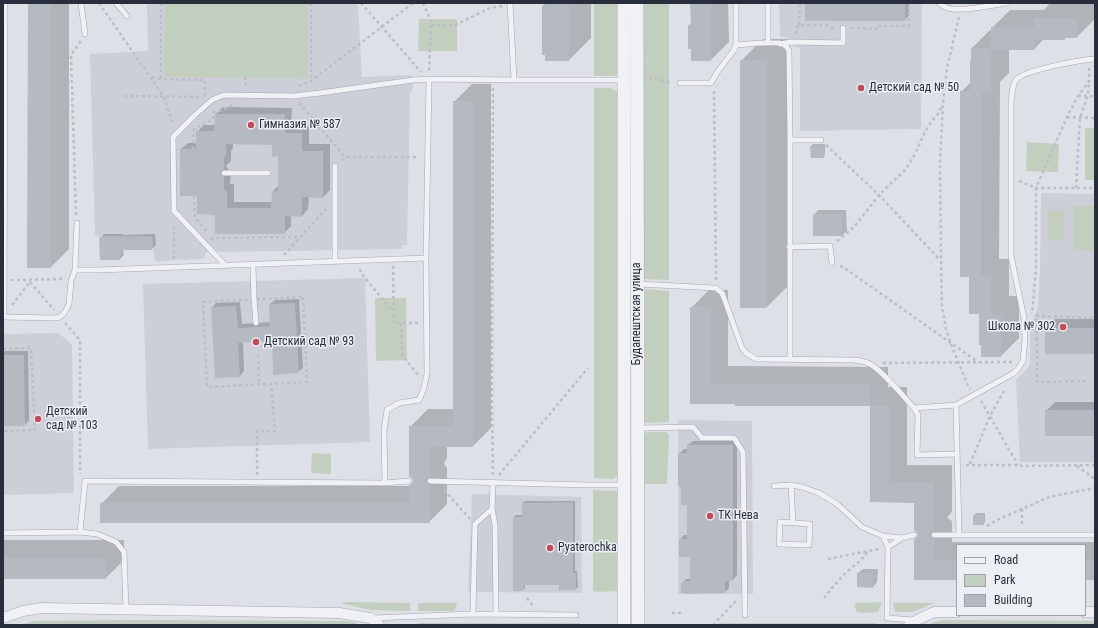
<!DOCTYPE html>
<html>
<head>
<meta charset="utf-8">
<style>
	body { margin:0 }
	#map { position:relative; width:1098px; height:628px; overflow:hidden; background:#dde0e6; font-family:"Roboto Condensed",sans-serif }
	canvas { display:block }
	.frame { position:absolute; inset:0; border:4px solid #282e3c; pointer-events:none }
	.legend { position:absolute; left:956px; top:544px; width:130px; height:72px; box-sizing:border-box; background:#eceff4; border:1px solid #9ea2aa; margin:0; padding:5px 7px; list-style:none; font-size:12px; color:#282e3c }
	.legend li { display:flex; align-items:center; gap:8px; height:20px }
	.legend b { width:20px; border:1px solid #9ea2aa }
</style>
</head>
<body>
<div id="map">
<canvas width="1098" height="628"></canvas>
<div class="frame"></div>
<ul class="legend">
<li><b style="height:5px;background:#f0f1f5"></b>Road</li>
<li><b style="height:11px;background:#c2cfbf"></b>Park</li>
<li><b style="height:11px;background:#b5b9c2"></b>Building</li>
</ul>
</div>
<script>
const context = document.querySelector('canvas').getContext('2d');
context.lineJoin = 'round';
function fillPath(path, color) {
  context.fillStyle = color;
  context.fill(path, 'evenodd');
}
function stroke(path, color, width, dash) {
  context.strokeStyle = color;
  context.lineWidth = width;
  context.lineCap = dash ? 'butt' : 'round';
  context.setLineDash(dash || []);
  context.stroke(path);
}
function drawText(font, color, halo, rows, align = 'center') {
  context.font = font + ' "Roboto Condensed",sans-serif';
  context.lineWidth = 3;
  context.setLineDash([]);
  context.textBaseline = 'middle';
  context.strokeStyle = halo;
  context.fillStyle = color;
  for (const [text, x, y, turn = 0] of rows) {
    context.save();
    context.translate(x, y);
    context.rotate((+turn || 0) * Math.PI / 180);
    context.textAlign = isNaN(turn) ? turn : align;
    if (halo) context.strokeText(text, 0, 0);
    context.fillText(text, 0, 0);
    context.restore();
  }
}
fillPath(new Path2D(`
	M147 3H356L358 6 362 77 413 75V88L410 94 407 245H402L403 249 221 252 211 251 206 252 204 259 174 260 156 262 154 256 152 236H100L95 235 90 54 148 51Z
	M779 3H922L921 129 800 131V48L794 46 790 39 780 36Z
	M1041 193 1095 194V462H1020L1016 380 1028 368 1030 362V328L1038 307 1040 271Z
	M365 278 370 442 148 449 143 284Z
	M58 333 72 344 74 493 3 495V334Z
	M678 420 752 421 753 594H678Z
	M472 494 581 497 582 593 468 592Z`), '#cccfd8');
fillPath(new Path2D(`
	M165 3H308V78L164 77Z
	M594 3H617V74L614 76H594Z
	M644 3H669V280L644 279Z
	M419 19H457V51H418Z
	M594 88H611L617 91V476L613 479 594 478Z
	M1085 128H1095V180H1085Z
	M1027 142 1059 144 1058 172 1026 171Z
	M1073 206H1095V251H1073Z
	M1048 210H1064V240H1048Z
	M647 289 669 291V422L645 423V290Z
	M375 298H406L407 360 376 361Z
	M648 432H666L669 436 667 484H645L644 471 645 433Z
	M312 453 331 454V474L311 473Z
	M593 490 617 491 618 591 598 592 593 591Z
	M348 602 410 603V611L370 610 341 603Z
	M881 602V605L878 612C874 612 861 614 858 612 855 610 855 606 855 603Z
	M418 603H457L456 608 453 611H418Z
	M893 603H935L912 612H895Z
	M134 620 345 621 353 622 361 625H20L34 621Z
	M946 620 1095 621V625H927L934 622Z
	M418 623H580V625H418Z
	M719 623H875L882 625H717Z`), '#c2cfbf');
fillPath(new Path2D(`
	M29 3H69V249L51 267Z
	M546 3H591V38L569 60H546L542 6Z
	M691 3H728L729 42 711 60 692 48 689 25 692 23Z
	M806 3H909V16L904 20Z
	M1050 3H1095V19L1077 37H1067L1065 39H1044L1034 49H1009V73L1000 82 999 259H1009V296H1019V338L1001 356 980 313 970 276 961 92 971 82 972 48 990 30H992V28L1010 10H1044Z
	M763 39H788L789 285 767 307 741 61Z
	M472 84H491V428L473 446H447V458L444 463 445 466 447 467V504L429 522 101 504 119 486H410L414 481 410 427 428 409H454V102Z
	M223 107 292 108 291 126H309V144H330V190L323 197 309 196 308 209 302 216 291 215V226L284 233 216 214 198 195 181 149 188 143H197V132L204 125H216V114ZM233 143 273 144 279 155V185L273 191 272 202H234V184H230L231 170H229L226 166 231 161V151L233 148Z
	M813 144H825V155L823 157 811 146Z
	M818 210H846L847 231 842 235H814V215Z
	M104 234H123V235L155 234 156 245 152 249H123L124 255 120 259 100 238Z
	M709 290H728V366L888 367V387H907V465H952V512L947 517 950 520 952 521V542H1095V579H1085V545H957V579H915V540L919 534 915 502 871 501V405L691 403V308Z
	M299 299 303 368 298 372 273 340 243 342 244 371 240 376 212 308 216 303 240 302 242 324 271 322 270 304 275 300Z
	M1055 319H1095V353L1046 328Z
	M5 351H28L29 421 24 425H3V353Z
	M1055 402H1095V435L1046 411Z
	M693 441H737V575L733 580H729V588L725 592 713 593 682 584 686 579H689L691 577V556L680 540 684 535H688V504L679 454 684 449H688V445Z
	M525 501H575V571H577L578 587 576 589 560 584H525V588L523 590 514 517 516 515H523V503Z
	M976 513H985V522L983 524 974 515Z
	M3 540H124V560L106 578H3Z
	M863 569H878L877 582 873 587 858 573Z`), '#0003');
fillPath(new Path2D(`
	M28 3H51V268H27Z
	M548 3H569V61H545V55H542V6H548Z
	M690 3H711V61H691V49H688V25H691Z
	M805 3H905V21H805Z
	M1034 18H1077V38H1065V40H1034L1035 50H991V92H982L981 276H991V314H1001V357H981V345H979V314H969V277H960V91H970V60H971V48H991V27L1034 28Z
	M740 60H767V308H740Z
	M453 101H473V447H430V477L427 479 426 481 428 484 430 485V523H100V503H409V485L412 484 413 481 412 478 409 477V426H453Z
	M215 114H285V133H302V151H323V198L302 197V217L285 216V234H215V215L197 214V196H180V149H196V131H214ZM226 144 272 145V157L278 156V191H272L271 208H227V190H224V177L222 176 220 173 221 171 224 169V156H226Z
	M823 145 824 158H811L810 146Z
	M813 214H842V236H813Z
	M99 237H120V238L152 237V250H120V260H100Z
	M295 303 299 373 273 375 272 341 238 343 240 377 215 378 211 307 236 306 238 328 256 327 270 326 269 304Z
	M690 307H711V384H870V405H889V483H934V531L932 532 930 535 932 538 934 539V560L957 559V580H914V539L917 538 918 534 917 532 914 531V503L870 502V406H735V404H690Z
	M1045 328H1095V354H1045Z
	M3 355H24L25 426H3Z
	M1045 410H1095V436H1045Z
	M687 445H733V581H725V593L685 594V593H681V583H685V581H690V557H679V539H687V505H681V487L678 486V453H687Z
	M573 502V573H576V590H559V585H524L523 591H513V517H522V503Z
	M973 515H984V525H973Z
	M3 558H106V579H3Z
	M1085 560H1095V580H1085Z
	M857 573H873V588L857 587Z`), '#b5b9c2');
const service = new Path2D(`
	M81 3 85 34
	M116 3 127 16
	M510 3 514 80H624
	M736 3V45C746 44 775 41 783 44 786 46 788 48 789 51L790 140V359
	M768 3V43
	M939 3C943 6 947 9 953 9 967 11 992 5 1007 3
	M780 44 791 42 843 43V28
	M680 83H711L718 71 734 50 736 45
	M790 140H821
	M335 166V261
	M224 173H268
	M789 247 830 246 832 263
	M253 265 254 299 256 323
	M226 266 174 211 173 137 195 115 212 100 224 95 293 96 320 93 413 80 429 79
	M75 270H98L426 258
	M638 284 716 288 722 293 724 298 742 348 746 353 756 359 851 360C857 360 864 361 870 364 884 372 903 396 914 408L956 405 1014 373 1018 369 1023 361 1025 339 1024 318 1011 256V101C1012 94 1012 86 1016 80 1023 70 1081 60 1095 59
	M3 317 55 318 60 317 65 312 69 304 71 281 75 270 77 223
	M4 317 5 3
	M956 405 959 535
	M914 408 918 415 917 455 957 454
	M639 428 693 427 702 438H734L743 452 745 615
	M430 481 589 485H623
	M385 483 409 481
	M791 485 793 523
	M774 486 791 485 802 487 819 493 837 504 862 527 883 536 902 538
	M492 509 495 525 496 614
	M780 522 810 524 809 545 779 544Z
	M80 532 97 534 116 542 124 552 126 610
	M3 533 80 532 85 481 385 483 384 431 387 410 399 403 419 400 423 391 427 374 426 258 429 79 514 80
	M934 535H1095
	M883 536 888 547 887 618 914 620
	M888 547 902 538 914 535
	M473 614 475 524 492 509 493 483
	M373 618 473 614 576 615`);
const minor = new Path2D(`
	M1085 612H1095
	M3 618 23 611 42 608 339 613 370 618 379 625
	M909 625 917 620 934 612H957`);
const tertiary = new Path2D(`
	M624 3V625
	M637 3 638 625`);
stroke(service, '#a3a7b0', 6);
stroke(minor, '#a3a7b0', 11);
stroke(tertiary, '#a3a7b0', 14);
stroke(new Path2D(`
	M99 3 164 97 173 125
	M161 3V79
	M311 3V80
	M361 3 421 72
	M423 3 431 21 429 71
	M959 17 947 68 943 104 940 163 941 261 942 306 946 329 950 342 969 388 970 389
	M431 25H455L490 8 502 6
	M799 25 800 3
	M851 28 877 29V26H909V3
	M796 34 797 28 799 25H828L832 28H836
	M1089 68V81L1078 96 1067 117 1036 188H1095
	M152 77 161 79 205 80V96
	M245 77 246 87
	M649 78 672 83
	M299 86 311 81 413 3
	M714 91 716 280
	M124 96 202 97
	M1078 96H1095
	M299 103 345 157
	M1067 117 1095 118
	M826 145 879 195 940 260
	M193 149 194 129 213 119V112H217L235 104
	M342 160 345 157H419
	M1019 181 1036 188V267L1032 314
	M1076 188 1080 118 1088 95 1089 82
	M194 196 195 217 208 233
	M76 215 71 55 81 41
	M211 240 213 238 300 237
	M837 241 854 227 879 195 906 169 916 152 924 134 931 122 938 114 942 106
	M284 255 327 208
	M174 259V224
	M393 266 394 323H418
	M840 266 843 267 978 362
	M360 269 361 273 393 312
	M11 280 64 279
	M30 282 54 310
	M303 297 307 382 207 387 203 302Z
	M12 305 30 282
	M65 323 80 340V474
	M401 323 402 355 418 375
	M1035 338H1037L1036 316 1095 318
	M1037 338V382L1088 381
	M3 349 31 348 35 430 3 431
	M258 355 259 384
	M883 363 1013 362
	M981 401 1018 465
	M970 464 990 416 1005 389
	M966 465H1018L1022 466 1095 465
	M1077 466 1095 479
	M257 475V431H275L271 383
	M493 475 492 403 493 88
	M499 475 588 368
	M444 490 470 519
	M1022 509V527
	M987 526 997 520 1049 497 1095 488
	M828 559 868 551
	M527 598 534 607
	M824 598C832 588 840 578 850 569 857 563 864 559 868 551L880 549
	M672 613H682
	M713 625 736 601`), '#bcbec5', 2.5, [3, 3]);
stroke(service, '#f0f1f5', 5);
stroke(minor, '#f0f1f5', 10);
stroke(tertiary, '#f0f1f5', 13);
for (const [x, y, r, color] of [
	[861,88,4,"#c54957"],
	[251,125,4,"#c54957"],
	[1063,327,4,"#c54957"],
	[256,342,4,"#c54957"],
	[38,419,4,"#c54957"],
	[710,516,4,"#c54957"],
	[550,548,4,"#c54957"]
]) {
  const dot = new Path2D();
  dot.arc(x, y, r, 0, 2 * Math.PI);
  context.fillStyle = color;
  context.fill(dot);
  stroke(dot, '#eceff4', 1.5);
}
drawText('12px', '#282e3c', '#eceff4', [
	["Детский сад № 50",869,88],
	["Гимназия № 587",259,125],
	["Школа № 302",1055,327,"right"],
	["Детский сад № 93",264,342],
	["Детский",46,412],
	["сад № 103",46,426],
	["ТК Нева",718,516],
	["Pyaterochka",558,548]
], 'left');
drawText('12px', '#282e3c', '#eceff4', [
	["Будапештская улица",637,314,-90]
]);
</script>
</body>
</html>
